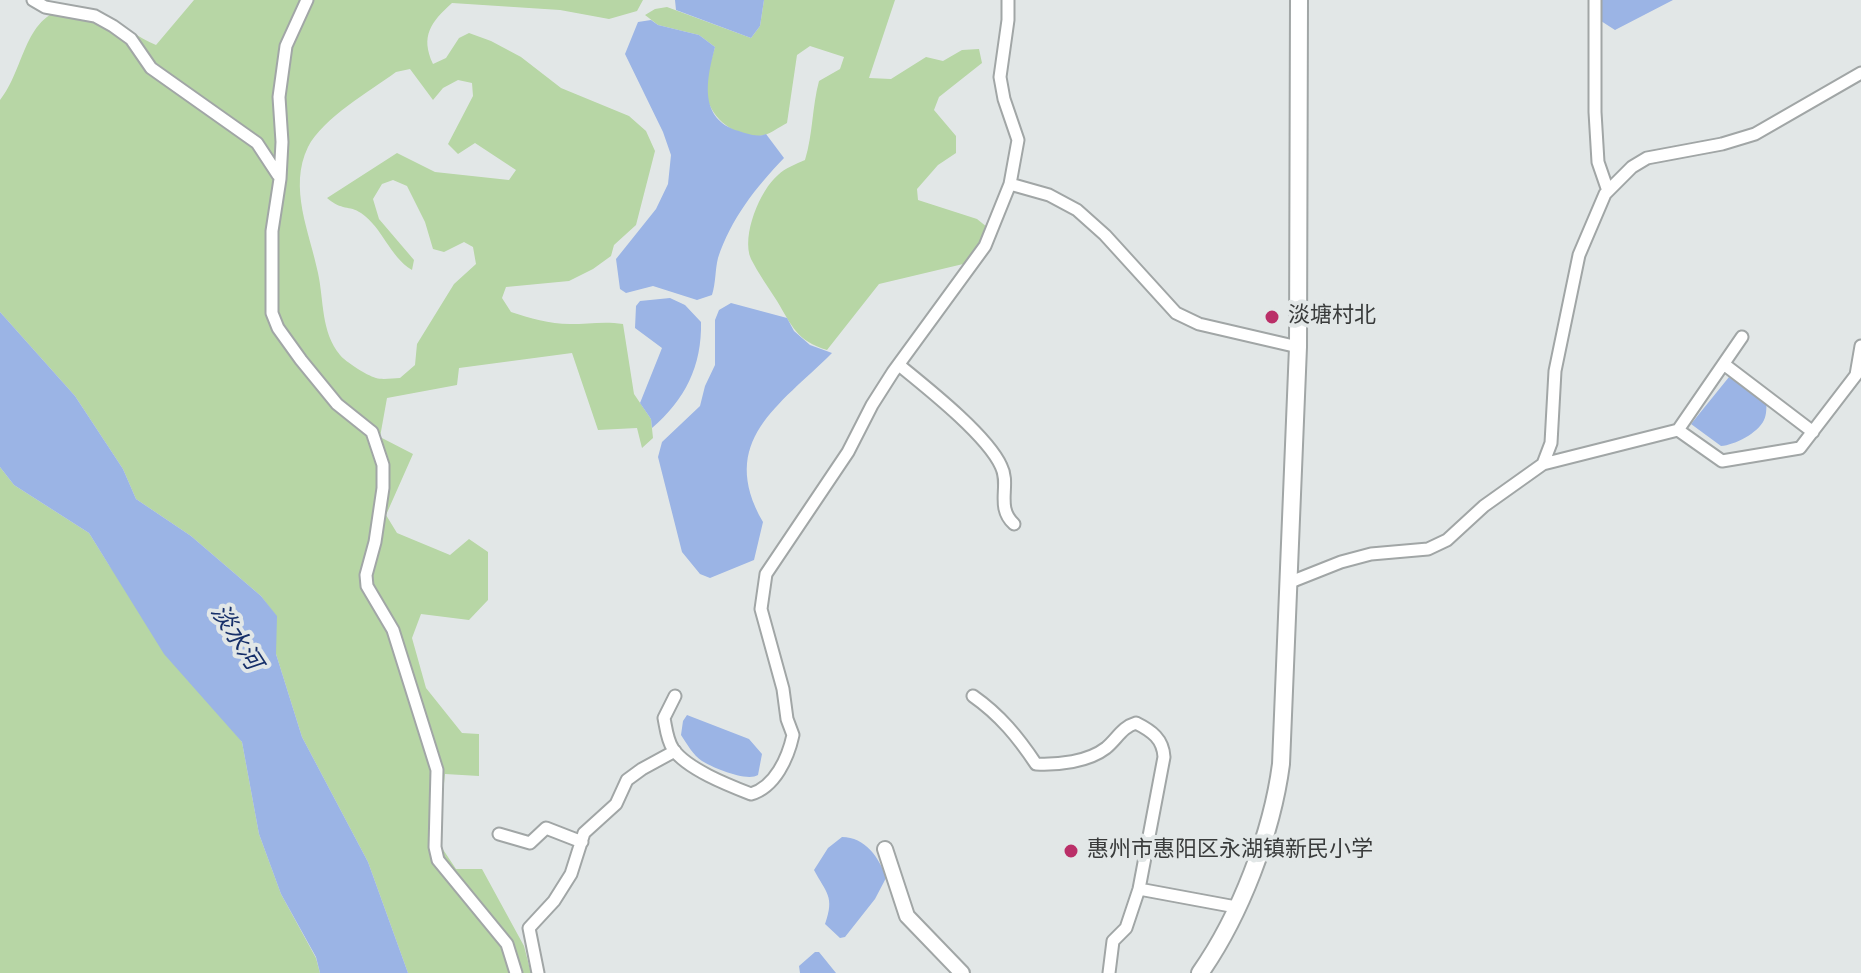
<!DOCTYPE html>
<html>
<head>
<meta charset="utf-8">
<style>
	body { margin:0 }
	canvas { display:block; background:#e2e7e7 }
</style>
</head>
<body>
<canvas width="1861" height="973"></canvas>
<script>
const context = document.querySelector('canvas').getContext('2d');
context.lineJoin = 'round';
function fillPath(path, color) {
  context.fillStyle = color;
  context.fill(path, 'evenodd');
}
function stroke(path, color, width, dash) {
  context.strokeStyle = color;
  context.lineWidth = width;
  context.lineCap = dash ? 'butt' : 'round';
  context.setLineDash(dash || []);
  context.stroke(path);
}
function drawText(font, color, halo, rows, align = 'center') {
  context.font = font + ' "Titillium Web","Noto Sans SC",sans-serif';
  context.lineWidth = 8;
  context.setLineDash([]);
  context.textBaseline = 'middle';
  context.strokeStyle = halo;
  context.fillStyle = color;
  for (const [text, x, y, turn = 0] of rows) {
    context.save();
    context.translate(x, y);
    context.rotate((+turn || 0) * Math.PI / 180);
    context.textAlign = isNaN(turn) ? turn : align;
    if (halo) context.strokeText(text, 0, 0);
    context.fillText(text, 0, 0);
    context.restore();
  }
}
fillPath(new Path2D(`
	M194 0H643L637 11 609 19 560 10 452 3C431 22 420 36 433 64L446 58 459 38 469 33 491 41 521 57 561 88 629 116 646 131 655 151 636 225 614 245 611 256 593 269 569 281 506 287 502 298 511 312C530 318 549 324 570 324 588 324 605 321 623 324L634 394 651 419 653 438 642 448 637 428 598 430 572 353 459 368 457 385 387 398 380 437 413 454 386 515 397 533 450 555 469 539 488 552V600L469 620 421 614 412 638 426 688 462 733 479 734V776L445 774 438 842 456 869H482L524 946 531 973H408L368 862 302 737 276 654V616L261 596 191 536 136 499 123 469 75 396 0 312V100C24 71 24 16 66 9 79 6 95 10 108 17 124 25 138 38 156 45ZM410 69 433 100 443 88 458 80 472 83 473 96 448 144 458 154 475 143 516 170 509 180 435 172 397 153 327 198C342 211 349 205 361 213 383 228 389 256 412 270L414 260 379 219 373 199 382 184 393 180 407 186 425 222 433 249 444 252 464 242 473 247 476 264 454 284 417 344 415 365 400 378C393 378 383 380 376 378 366 375 346 362 340 355 321 332 324 301 318 273 310 233 288 188 308 147 323 118 370 91 396 72Z
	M764 0H895L869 78 891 79 926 57 943 61 962 50 979 49 982 63 939 97 934 110 956 136V153L938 165 917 189 918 200 977 219 997 235 980 260 879 284 827 350C797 341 792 326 777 301 768 287 758 273 751 259 741 236 760 190 778 175 785 168 796 164 805 160 813 134 812 107 819 81L840 69 844 57 810 46 797 55 787 123C779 127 768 136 759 136 733 137 708 116 706 91 706 77 711 61 715 47L699 35 658 25 645 15 655 9 667 7 751 38 760 26Z
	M0 467 14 485 89 533 109 565 242 742 259 834 281 894 316 958 320 973H0Z`), '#b7d6a5');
fillPath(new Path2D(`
	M675 0H764L760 26 751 38 676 10Z
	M1599 0H1673L1615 30 1601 21Z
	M651 20 658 25 699 35 715 47C707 78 698 116 735 130 746 133 756 138 766 134L784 158C756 187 731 219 718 258 715 270 716 282 712 295L697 300 653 286 626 293 620 289 616 259 656 209 668 184 671 155 663 132 625 54 638 22Z
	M670 298 685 305 701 322C702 366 685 400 652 428L651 419 640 403 662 348 635 328 636 306 640 301Z
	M731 303 787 318 794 331 810 345 832 353C779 406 717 441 763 522L754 560 710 578 700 574 682 552 658 457 662 442 700 406 705 386 715 365V320L719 310Z
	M0 312 75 396 123 469 136 499 191 536 261 596 277 616 276 654 302 737 368 862 408 973H320L316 957 281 894 259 834 242 742 164 654 89 533 14 485 0 467Z
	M1729 377 1767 400C1766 407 1767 414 1764 420 1758 433 1735 445 1721 446L1691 424Z
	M687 715 749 739 762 754 758 775C747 782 713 768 702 761 693 755 687 744 681 735L683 721Z
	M842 837C865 837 880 858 886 878L875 899 845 937 840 938 825 924C835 896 826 893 814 870L828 848Z
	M815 952H819L836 973H800L799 966Z`), '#9bb4e5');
const minor = new Path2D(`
	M33 0 45 7 95 16 113 26 131 39 151 68 257 143 278 175
	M307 0 286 46 279 97 282 142 280 179 272 231V313L278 328 301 360 337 404 372 432 383 465V488L375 542 366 575 367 586 393 630 437 770 435 847 438 860 507 944 516 973
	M1008 0V20L1000 77 1004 99 1018 140 1010 184
	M1595 0V112L1598 162 1608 191
	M899 365C926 387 987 435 1001 466 1011 485 995 507 1014 524
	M1725 365 1813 432
	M1678 430 1722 461 1800 448 1856 375 1861 346
	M1543 464 1551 443 1555 371 1579 255 1605 194 1632 167 1647 158 1722 144 1755 134 1861 73
	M1288 583 1341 562 1371 554 1428 549 1447 540 1484 506 1543 464 1678 430 1742 337
	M675 696 664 718C666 728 667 740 673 749 687 769 728 785 751 794 775 787 788 758 793 735L787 719 783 689 761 609 766 574 848 452 872 405 893 372 985 246 1010 184 1049 195 1077 210 1105 235 1176 313 1199 324 1298 347
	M973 696C1000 715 1018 737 1036 764 1058 765 1088 762 1106 748 1117 739 1122 727 1136 723 1152 731 1163 739 1164 757L1139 889 1126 928 1113 941 1109 973
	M499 834 530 843 546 828 582 842
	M1139 889 1236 907
	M538 973 529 928 554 901 571 874 584 833 616 804 627 780 642 769 675 751`);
const tertiary = new Path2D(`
	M885 849 907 916 962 973`);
const secondary = new Path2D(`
	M1200 973C1240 916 1272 833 1281 764L1298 347 1299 0`);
stroke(minor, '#a1a6a6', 15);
stroke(tertiary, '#a1a6a6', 18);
stroke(secondary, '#a1a6a6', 20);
stroke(minor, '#fff', 11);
stroke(tertiary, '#fff', 14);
stroke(secondary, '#fff', 16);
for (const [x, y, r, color] of [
	[1272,317,8,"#ba2f68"],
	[1071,851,8,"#ba2f68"]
]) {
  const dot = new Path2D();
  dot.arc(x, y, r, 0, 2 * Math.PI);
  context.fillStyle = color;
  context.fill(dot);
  stroke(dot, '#e2e7e7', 3);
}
drawText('22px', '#393b3b', '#e2e7e7', [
	["淡塘村北",1288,317],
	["惠州市惠阳区永湖镇新民小学",1087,851]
], 'left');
drawText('italic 24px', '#162f69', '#e2e7e7', [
	["淡水河",235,638,57]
]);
</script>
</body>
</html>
